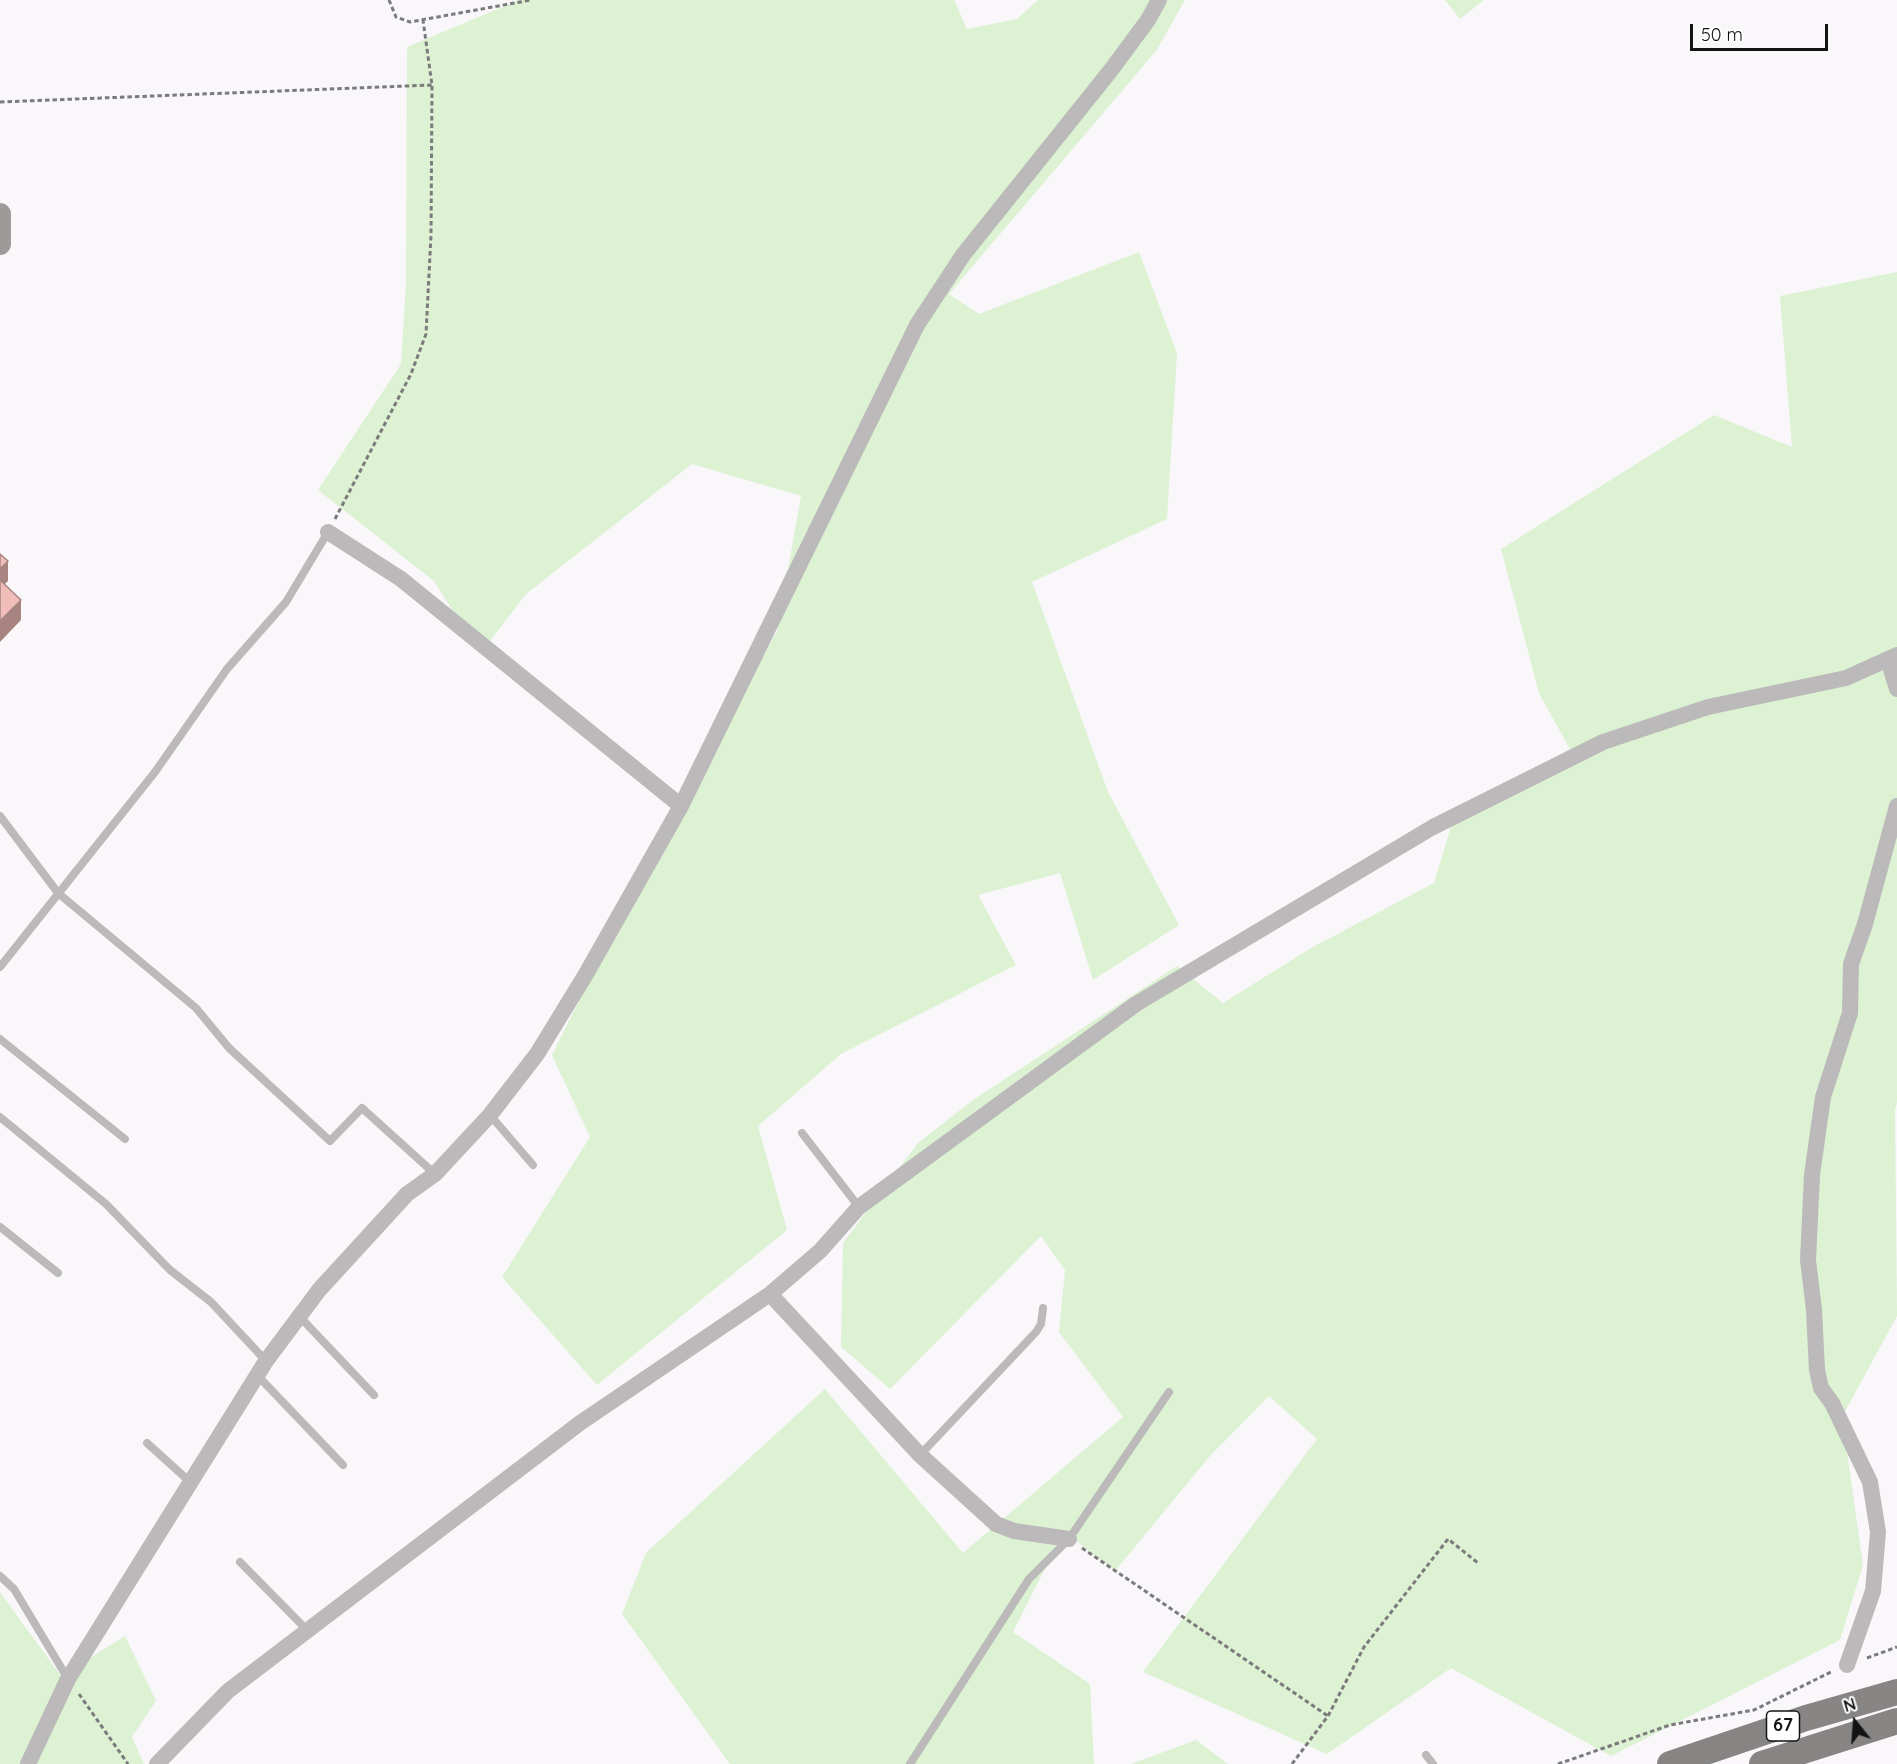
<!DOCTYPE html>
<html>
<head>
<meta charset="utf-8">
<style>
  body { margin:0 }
  #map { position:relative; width:1897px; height:1764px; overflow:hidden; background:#f9f7fa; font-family:Quicksand,sans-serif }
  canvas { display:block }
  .north { position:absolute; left:1825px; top:1692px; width:60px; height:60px; -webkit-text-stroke:4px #fff; paint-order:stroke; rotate:343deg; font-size:16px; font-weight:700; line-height:24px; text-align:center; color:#141314 }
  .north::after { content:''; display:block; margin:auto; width:21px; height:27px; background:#141314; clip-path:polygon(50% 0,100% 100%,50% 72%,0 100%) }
  .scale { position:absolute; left:1690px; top:24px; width:138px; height:27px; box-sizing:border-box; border:3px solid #141314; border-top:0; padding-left:8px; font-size:18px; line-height:21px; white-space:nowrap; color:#141314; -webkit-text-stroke:4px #fff; paint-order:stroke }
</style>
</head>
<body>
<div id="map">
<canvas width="1897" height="1764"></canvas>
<div class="north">N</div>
<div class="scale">50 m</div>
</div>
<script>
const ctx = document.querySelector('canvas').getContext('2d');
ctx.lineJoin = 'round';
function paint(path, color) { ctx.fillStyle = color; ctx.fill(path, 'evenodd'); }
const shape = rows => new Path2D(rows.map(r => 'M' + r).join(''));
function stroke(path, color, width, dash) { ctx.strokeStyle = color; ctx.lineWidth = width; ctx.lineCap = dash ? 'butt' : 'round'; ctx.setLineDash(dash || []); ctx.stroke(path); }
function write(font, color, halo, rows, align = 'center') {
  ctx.font = font + ' Quicksand,sans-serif'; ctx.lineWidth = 4.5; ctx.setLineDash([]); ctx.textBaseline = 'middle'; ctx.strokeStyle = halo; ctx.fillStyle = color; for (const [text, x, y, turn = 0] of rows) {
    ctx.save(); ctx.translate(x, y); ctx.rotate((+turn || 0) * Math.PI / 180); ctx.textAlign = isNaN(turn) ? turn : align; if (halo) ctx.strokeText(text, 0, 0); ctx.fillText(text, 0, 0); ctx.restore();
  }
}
const green = shape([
  [519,0,954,0,967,29,1017,19,1038,0,1185,0,1156,51,949,294,979,314,1139,252,1177,353,1167,519,1032,582,1108,792,1179,925,1093,980,1060,873,978,895,1016,965,841,1054,758,1126,787,1230,597,1385,502,1277,590,1137,552,1055,650,858,777,631,801,496,692,464,526,594,480,654,434,581,318,490,401,364,406,284,407,47],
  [1445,0,1484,0,1460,19],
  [1897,272,1897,1102,1895,1111,1897,1316,1842,1417,1863,1565,1840,1640,1611,1756,1451,1668,1327,1754,1143,1672,1317,1439,1269,1396,1209,1457,1115,1571,1064,1531,1013,1632,1090,1684,1094,1764,730,1764,622,1614,646,1553,825,1389,963,1553,1123,1417,1059,1332,1065,1270,1041,1236,890,1389,841,1347,843,1243,918,1143,973,1100,1177,966,1223,1003,1311,948,1434,883,1457,806,1577,762,1539,693,1501,549,1714,415,1792,447,1780,296],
  [0,1592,61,1676,125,1636,156,1701,132,1737,144,1764,0,1764],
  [1196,1740,1228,1764,1131,1764]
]);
const path = shape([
  [389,0,396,17,410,22,531,0],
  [0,102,432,85],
  [335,519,411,374,426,334,431,235,432,85,423,20],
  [1082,1548,1328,1716],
  [1867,1658,1897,1647],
  [79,1694,128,1764],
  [1292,1764,1328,1716,1364,1647,1448,1539,1478,1563],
  [1558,1764,1670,1725,1754,1710,1833,1671]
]);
const lane = shape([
  [0,816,58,893,196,1008,229,1048,330,1141,362,1108,435,1174],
  [0,967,155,772,227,669,286,602,328,532],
  [0,1039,125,1139],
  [490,1115,533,1165],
  [0,1117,106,1204,170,1270,211,1302,266,1361],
  [802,1133,859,1207],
  [0,1227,58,1273],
  [299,1316,374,1395],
  [257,1375,343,1465],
  [147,1443,189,1481],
  [920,1455,1036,1332,1041,1324,1043,1308],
  [240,1562,308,1631],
  [0,1576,14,1589,68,1679],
  [1426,1755,1433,1764],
  [910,1764,1029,1579,1069,1539,1169,1392]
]);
const street = shape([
  [328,532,401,579,681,806],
  [1888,660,1897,689],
  [770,1294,920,1455,996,1524,1014,1531,1069,1539],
  [1847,1665,1873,1591,1878,1532,1870,1482,1832,1403,1821,1388,1817,1370,1814,1310,1808,1260,1812,1175,1823,1097,1850,1013,1851,964,1865,924,1897,806],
  [28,1764,68,1679,266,1361,319,1290,407,1194,435,1174,490,1115,537,1054,586,974,681,806,917,325,963,255,1111,70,1148,20,1159,0],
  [157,1764,228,1691,580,1423,770,1294,820,1251,859,1207,1136,1004,1433,827,1603,742,1708,707,1846,678,1897,655]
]);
const secondary = shape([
  [0,214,0,244]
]);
const primary = shape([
  [1670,1764,1806,1718,1897,1692],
  [1762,1764,1897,1721]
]);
const shadedWall = shape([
  [8,561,8,581,0,589,0,569],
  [21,600,21,620,0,642,0,621]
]);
const building = shape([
  [0,554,8,561,0,569,0,554],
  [0,580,21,600,0,621,0,580]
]);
const shields = [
  [1783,1726,33]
];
const shieldNames = [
  ["67",1783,1726]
];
paint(green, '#ddf1d3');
stroke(path, '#7b7a7c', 3, [4.5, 3]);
stroke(lane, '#bbb9b9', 8);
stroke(street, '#bbb9b9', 16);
stroke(secondary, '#9d9b9a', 22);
stroke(primary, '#878584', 26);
paint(shadedWall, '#a88481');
paint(building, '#f0bdb8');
stroke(building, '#a88481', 1.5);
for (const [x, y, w] of shields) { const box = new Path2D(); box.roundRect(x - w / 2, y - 15, w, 30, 4.5); ctx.fillStyle = '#fff'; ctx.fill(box); stroke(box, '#141314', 1.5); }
write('bold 18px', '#141314', null, shieldNames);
</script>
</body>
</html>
